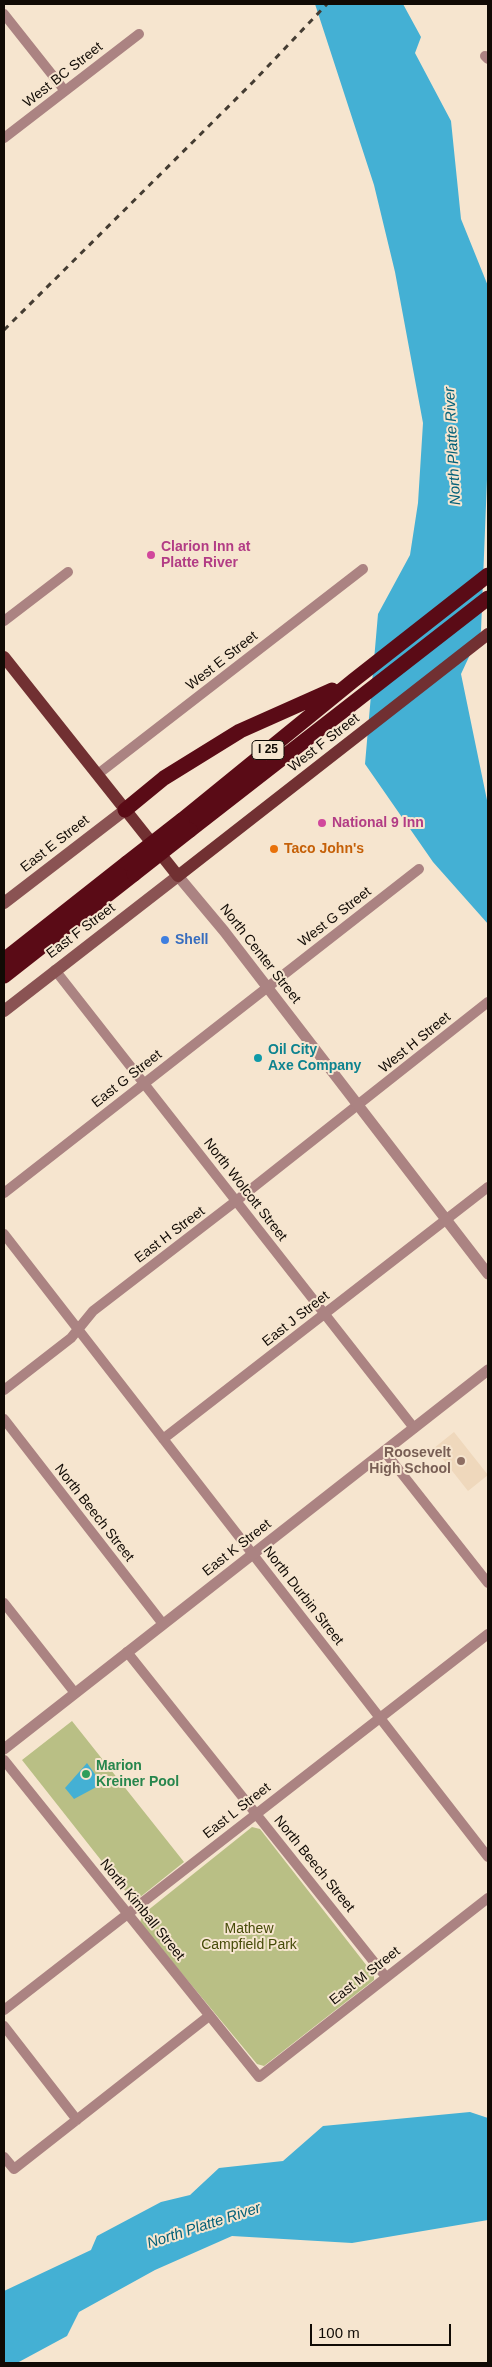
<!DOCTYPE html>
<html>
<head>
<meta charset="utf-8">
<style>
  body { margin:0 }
  #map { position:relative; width:492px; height:2367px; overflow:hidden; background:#f6e5cf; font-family:Arial,sans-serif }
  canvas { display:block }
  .frame { position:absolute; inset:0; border:5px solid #110b05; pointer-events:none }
  .scale { position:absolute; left:310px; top:2324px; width:141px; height:22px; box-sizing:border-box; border:2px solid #110b05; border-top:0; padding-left:6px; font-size:15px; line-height:18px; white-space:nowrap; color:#110b05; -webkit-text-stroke:4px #f6e5cf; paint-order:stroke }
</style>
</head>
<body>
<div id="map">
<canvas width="492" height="2367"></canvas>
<div class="frame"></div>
<div class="scale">100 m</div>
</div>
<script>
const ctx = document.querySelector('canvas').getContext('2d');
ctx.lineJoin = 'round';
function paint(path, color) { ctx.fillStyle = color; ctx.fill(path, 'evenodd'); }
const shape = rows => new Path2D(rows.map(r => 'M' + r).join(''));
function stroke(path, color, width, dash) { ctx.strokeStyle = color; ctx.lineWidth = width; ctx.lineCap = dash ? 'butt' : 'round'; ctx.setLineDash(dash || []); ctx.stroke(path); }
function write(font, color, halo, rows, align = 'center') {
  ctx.font = font + ' Arial,sans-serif'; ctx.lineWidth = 4; ctx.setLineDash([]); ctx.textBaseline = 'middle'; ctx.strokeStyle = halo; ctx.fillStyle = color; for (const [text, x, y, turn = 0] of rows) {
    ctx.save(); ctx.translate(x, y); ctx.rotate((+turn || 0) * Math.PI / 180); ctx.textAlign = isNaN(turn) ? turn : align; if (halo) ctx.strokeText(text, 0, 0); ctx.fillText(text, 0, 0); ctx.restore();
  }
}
const built = shape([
  [454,1432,488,1475,468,1491,434,1448]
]);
const green = shape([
  [72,1721,184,1862,134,1902,22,1760],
  [252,1827,260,1829,374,1975,374,1980,264,2066,257,2064,140,1923,142,1915]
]);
const water = shape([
  [315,4,403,4,421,37,415,53,451,121,461,219,488,286,488,454,481,631,461,674,488,805,488,924,433,862,365,764,378,614,410,555,418,503,423,423,395,272,374,185],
  [87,1763,102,1784,74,1799,65,1788],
  [470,2112,488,2118,488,2220,352,2243,232,2236,155,2270,79,2312,67,2336,17,2363,4,2363,4,2291,91,2250,97,2236,161,2202,190,2195,219,2168,283,2161,323,2126]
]);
const minor = shape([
  [4,14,65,91],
  [485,56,488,59],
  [4,138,139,34],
  [4,621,68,572],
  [98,774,363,569],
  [55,970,414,1428],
  [4,1193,419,869],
  [4,1234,488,1857],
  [4,1390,71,1338,93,1311,236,1201,488,1002],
  [4,1419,163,1624],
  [163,1439,488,1187],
  [384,1451,488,1583],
  [4,1603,75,1693],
  [127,1652,386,1977],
  [4,1760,259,2077,488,1898],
  [4,2010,488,1634],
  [4,2026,77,2120],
  [4,2157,14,2169,209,2016]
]);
const tertiary = shape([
  [178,876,224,931,488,1274],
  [4,1749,488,1370]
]);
const secondary = shape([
  [4,903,125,810],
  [4,1011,178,876]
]);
const primary = shape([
  [4,657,178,876,488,634]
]);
const motorway = shape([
  [125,810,164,778,240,731,332,690],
  [182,820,354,680,488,575],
  [190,830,488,598],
  [4,960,127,863],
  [4,976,134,874]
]);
const rail = shape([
  [4,330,253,82,327,4]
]);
const motorwayBridge = shape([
  [127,863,182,820],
  [134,874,190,830]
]);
const markers = [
  [151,555,5,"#d1479c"],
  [322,823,5,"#d1479c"],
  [274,849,5,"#e8710a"],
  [165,940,5,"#3f7fe0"],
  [258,1058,5,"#0f9aa8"],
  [461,1461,5,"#8d6e63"],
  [86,1774,5,"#2e9e5b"]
];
const shields = [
  [268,750,32]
];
const shieldNames = [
  ["I 25",268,750]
];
const streetNames = [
  ["West BC Street",63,75,-38],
  ["West E Street",222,661,-38],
  ["West F Street",324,743,-38],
  ["East E Street",55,844,-38],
  ["West G Street",335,917,-38],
  ["East F Street",81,931,-37],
  ["North Center Street",260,954,52],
  ["West H Street",415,1043,-39],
  ["East G Street",127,1079,-38],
  ["North Wolcott Street",245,1190,52],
  ["East H Street",170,1235,-37],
  ["East J Street",296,1319,-38],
  ["North Beech Street",94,1513,52],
  ["East K Street",237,1548,-38],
  ["North Durbin Street",303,1596,52],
  ["East L Street",237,1811,-38],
  ["North Beech Street",314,1864,51],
  ["North Kimball Street",142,1910,51],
  ["East M Street",365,1976,-38]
];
const hotelNames = [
  ["Clarion Inn at",161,547],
  ["Platte River",161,563],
  ["National 9 Inn",332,823]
];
const foodNames = [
  ["Taco John's",284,849]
];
const shopNames = [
  ["Shell",175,940]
];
const cultureNames = [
  ["Oil City",268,1050],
  ["Axe Company",268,1066]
];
const educationNames = [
  ["Roosevelt",451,1453],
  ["High School",451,1469]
];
const leisureNames = [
  ["Marion",96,1766],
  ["Kreiner Pool",96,1782]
];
const parkNames = [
  ["Mathew",249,1929],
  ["Campfield Park",249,1945]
];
const waterNames = [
  ["North Platte River",453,446,-93],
  ["North Platte River",204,2226,-18]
];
paint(built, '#efd8bc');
paint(green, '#b9bf85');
paint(water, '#44b0d4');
stroke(minor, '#ab8382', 10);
stroke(tertiary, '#ab8382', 11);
stroke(secondary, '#8a5353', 12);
stroke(primary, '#713032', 12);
stroke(motorway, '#5a0b16', 15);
stroke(rail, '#443c32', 3, [6, 6]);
stroke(motorwayBridge, '#5a0b16', 15);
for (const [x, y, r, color] of markers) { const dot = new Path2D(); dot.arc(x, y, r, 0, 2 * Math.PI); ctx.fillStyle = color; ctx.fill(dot); stroke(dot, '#f6e5cf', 2); }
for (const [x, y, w] of shields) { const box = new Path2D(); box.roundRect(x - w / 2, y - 9.5, w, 19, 4); ctx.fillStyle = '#f6e5cf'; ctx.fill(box); stroke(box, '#110b05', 1); }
write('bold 12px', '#110b05', null, shieldNames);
write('14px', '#110b05', '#f6e5cf', streetNames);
write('bold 14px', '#b23c85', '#f6e5cf', hotelNames, 'left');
write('bold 14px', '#c56008', '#f6e5cf', foodNames, 'left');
write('bold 14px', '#366cbe', '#f6e5cf', shopNames, 'left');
write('bold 14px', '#0d838f', '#f6e5cf', cultureNames, 'left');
write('bold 14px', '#785e54', '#f6e5cf', educationNames, 'right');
write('bold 14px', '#27864d', '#f6e5cf', leisureNames, 'left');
write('14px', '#464b08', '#f6e5cf', parkNames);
write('italic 15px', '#036078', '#f6e5cf', waterNames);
</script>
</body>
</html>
